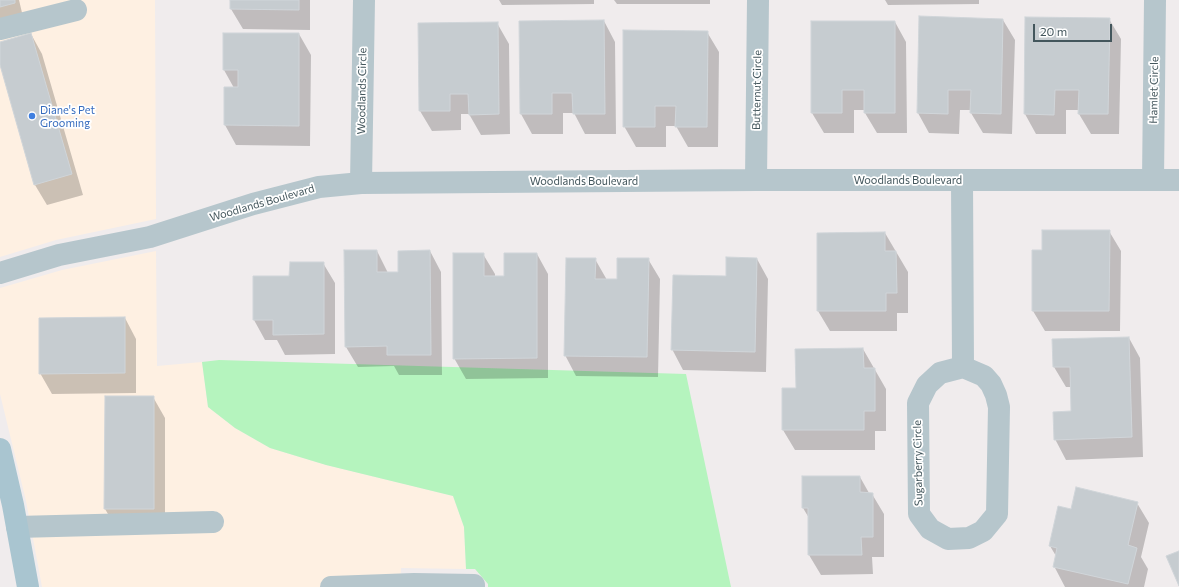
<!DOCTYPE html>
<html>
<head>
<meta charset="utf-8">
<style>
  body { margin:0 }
  #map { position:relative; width:1179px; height:587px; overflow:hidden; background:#f0eced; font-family:Commissioner,sans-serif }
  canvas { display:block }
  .scale { position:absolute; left:1033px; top:24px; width:79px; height:18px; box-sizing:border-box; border:2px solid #43565c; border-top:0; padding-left:5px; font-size:12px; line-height:14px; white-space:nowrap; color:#43565c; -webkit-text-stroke:3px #fff; paint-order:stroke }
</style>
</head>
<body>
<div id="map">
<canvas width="1179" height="587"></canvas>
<div class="scale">20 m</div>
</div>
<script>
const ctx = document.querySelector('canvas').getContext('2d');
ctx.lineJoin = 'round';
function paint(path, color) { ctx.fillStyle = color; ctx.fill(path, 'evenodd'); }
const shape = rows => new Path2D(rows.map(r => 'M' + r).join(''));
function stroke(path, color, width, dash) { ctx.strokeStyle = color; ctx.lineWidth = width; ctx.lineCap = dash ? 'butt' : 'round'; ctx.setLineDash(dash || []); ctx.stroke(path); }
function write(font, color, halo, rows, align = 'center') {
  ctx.font = font + ' Commissioner,sans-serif'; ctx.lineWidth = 3.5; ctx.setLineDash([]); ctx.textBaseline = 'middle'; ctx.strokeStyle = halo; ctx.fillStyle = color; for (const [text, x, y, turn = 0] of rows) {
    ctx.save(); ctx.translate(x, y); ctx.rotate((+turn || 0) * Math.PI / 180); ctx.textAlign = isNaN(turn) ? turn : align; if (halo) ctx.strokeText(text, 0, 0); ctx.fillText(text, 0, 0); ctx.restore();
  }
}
const commercial = shape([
  [0,0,155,0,156,219,56,240,0,257],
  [156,251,157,366,202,362,208,407,235,428,270,448,326,465,453,496,464,527,466,569,401,568,400,587,42,587,26,501,0,394,0,288,62,270]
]);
const green = shape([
  [219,360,686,374,731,587,488,587,488,584,475,569,466,569,464,527,453,496,326,465,270,448,235,428,208,407,202,362]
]);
const shadow = shape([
  [0,0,19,0,23,17,0,23],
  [231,0,310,0,310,30,243,29,231,9],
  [499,0,594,0,594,4,502,5],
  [614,0,710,0,710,4,617,4],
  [885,0,979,0,979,4,888,5],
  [920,17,1003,20,1015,40,1012,134,983,133,971,113,971,110,960,110,959,134,929,133,918,113],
  [1026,18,1109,19,1121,39,1119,134,1091,134,1079,114,1079,110,1066,110,1066,134,1036,134,1025,114],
  [604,21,615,42,616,134,585,134,574,113,563,113,563,134,532,134,521,114],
  [895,22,906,42,907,133,877,133,865,113,865,110,854,110,854,133,824,133,812,113],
  [497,23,509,44,510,134,481,135,469,114,461,114,461,130,432,131,420,111],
  [707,32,719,52,718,147,688,147,676,126,666,126,666,147,636,147,624,126],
  [31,34,42,54,83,195,47,205,35,185,0,62,0,43],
  [299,34,311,55,310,146,236,145,225,125,225,88,234,88,224,70],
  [1109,231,1121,251,1120,331,1045,331,1033,311,1033,251,1043,251],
  [885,233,908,272,908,313,897,313,897,331,830,331,818,311],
  [377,251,388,273,399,273,430,251,441,272,442,375,399,375,394,366,358,367,346,347],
  [483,254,495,274,495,277,505,277,537,254,548,274,548,378,466,379,454,358],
  [595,259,607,280,618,280,648,259,660,279,658,377,576,376,565,355],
  [757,259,768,279,766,372,683,370,672,349,727,277],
  [323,263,335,283,335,354,285,355,277,340,265,340,254,320,254,277,290,277],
  [125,318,136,339,136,393,52,394,40,373],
  [1129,338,1140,358,1143,457,1066,460,1055,439,1072,412,1072,387,1066,387,1054,367,1053,340],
  [863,349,886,389,886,431,875,431,875,450,795,450,783,430,783,389,797,389],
  [153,397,165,418,165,529,117,529,105,509],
  [803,477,860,477,869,493,872,494,884,514,884,557,872,557,873,574,821,575,809,555,809,518,803,508],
  [1137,503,1149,523,1141,557,1148,569,1144,587,1065,587,1054,566,1056,556,1050,546,1071,510]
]);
const building = shape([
  [0,0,15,0,15,3,0,7,0,0],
  [230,0,299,0,299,10,230,9,230,0],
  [919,16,1003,19,1001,114,970,113,971,90,948,90,948,114,917,113,919,16],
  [1025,17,1110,18,1108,114,1078,114,1079,90,1055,90,1054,115,1024,114,1025,17],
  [604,20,605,114,573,114,572,93,552,93,552,114,520,114,519,21,604,20],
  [811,21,895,21,895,113,864,113,864,90,842,90,842,113,811,113,811,21],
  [498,22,499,114,469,115,468,94,450,94,450,111,419,111,418,23,498,22],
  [623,30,708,31,707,127,675,127,676,106,655,106,655,127,623,127,623,30],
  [31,33,72,174,34,185,0,65,0,42,31,33],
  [223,33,299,33,299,126,224,125,224,87,238,87,238,70,223,70,223,33],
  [1042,230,1110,230,1109,311,1032,311,1032,250,1042,250,1042,230],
  [885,232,885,251,896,251,897,293,886,293,886,311,817,311,817,233,885,232],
  [344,250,377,250,377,272,398,272,398,251,430,250,431,355,387,355,387,346,345,347,344,250],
  [453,253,484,253,484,276,504,276,504,253,537,253,537,358,453,359,453,253],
  [726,257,757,258,755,352,671,350,673,275,726,276,726,257],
  [566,258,596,258,595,279,617,279,617,258,649,258,647,357,564,356,566,258],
  [290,262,324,262,324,334,273,335,273,320,253,320,253,276,289,276,290,262],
  [125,317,125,373,39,374,39,318,125,317],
  [1129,337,1132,437,1054,440,1053,412,1071,411,1070,367,1053,367,1052,339,1129,337],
  [863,348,864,368,875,368,875,411,864,411,864,430,782,430,782,388,796,388,795,349,863,348],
  [105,396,154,396,154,509,104,509,105,396],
  [802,476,860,476,860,492,873,493,873,537,861,537,862,555,808,555,808,508,802,508,802,476],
  [1076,487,1138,502,1128,545,1137,548,1128,584,1053,567,1057,548,1049,546,1058,506,1071,509,1076,487],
  [1179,551,1179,586,1166,556,1179,551]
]);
const minor = shape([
  [0,29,76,10],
  [756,180,758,0],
  [962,180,963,367,940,373,927,385,918,403,919,514,930,529,948,539,969,538,983,531,997,514,999,407,996,395,991,384,984,376,963,367],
  [1153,180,1155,0],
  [361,183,364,0],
  [0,273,59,255,150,237,253,204,319,187,361,183,756,180,1179,180],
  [17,527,213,522],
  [331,587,414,584,474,585,474,587]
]);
const major = shape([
  [0,449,13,505,28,587]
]);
const markers = [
  [32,116,4,"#3f7fe0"]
];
const streetNames = [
  ["Butternut Circle",757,90,-89],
  ["Hamlet Circle",1154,90,-89],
  ["Woodlands Circle",362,91,-89],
  ["Woodlands Boulevard",908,180],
  ["Woodlands Boulevard",584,181],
  ["Woodlands Boulevard",262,203,-16],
  ["Sugarberry Circle",918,463,-91]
];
const shopNames = [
  ["Diane's Pet",40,110],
  ["Grooming",40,123]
];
paint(commercial, '#fef0e2');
paint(green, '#b5f4be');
paint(shadow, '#0003');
paint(building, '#c6ccd0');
stroke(building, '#d0d5d9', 1);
stroke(minor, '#b6c6cc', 22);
stroke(major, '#a9c5d0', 22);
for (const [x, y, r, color] of markers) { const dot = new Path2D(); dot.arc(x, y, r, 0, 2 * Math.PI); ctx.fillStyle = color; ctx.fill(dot); stroke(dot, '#fff', 1.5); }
write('11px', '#43565c', '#fff', streetNames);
write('11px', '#366cbe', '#fff', shopNames, 'left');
</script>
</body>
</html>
